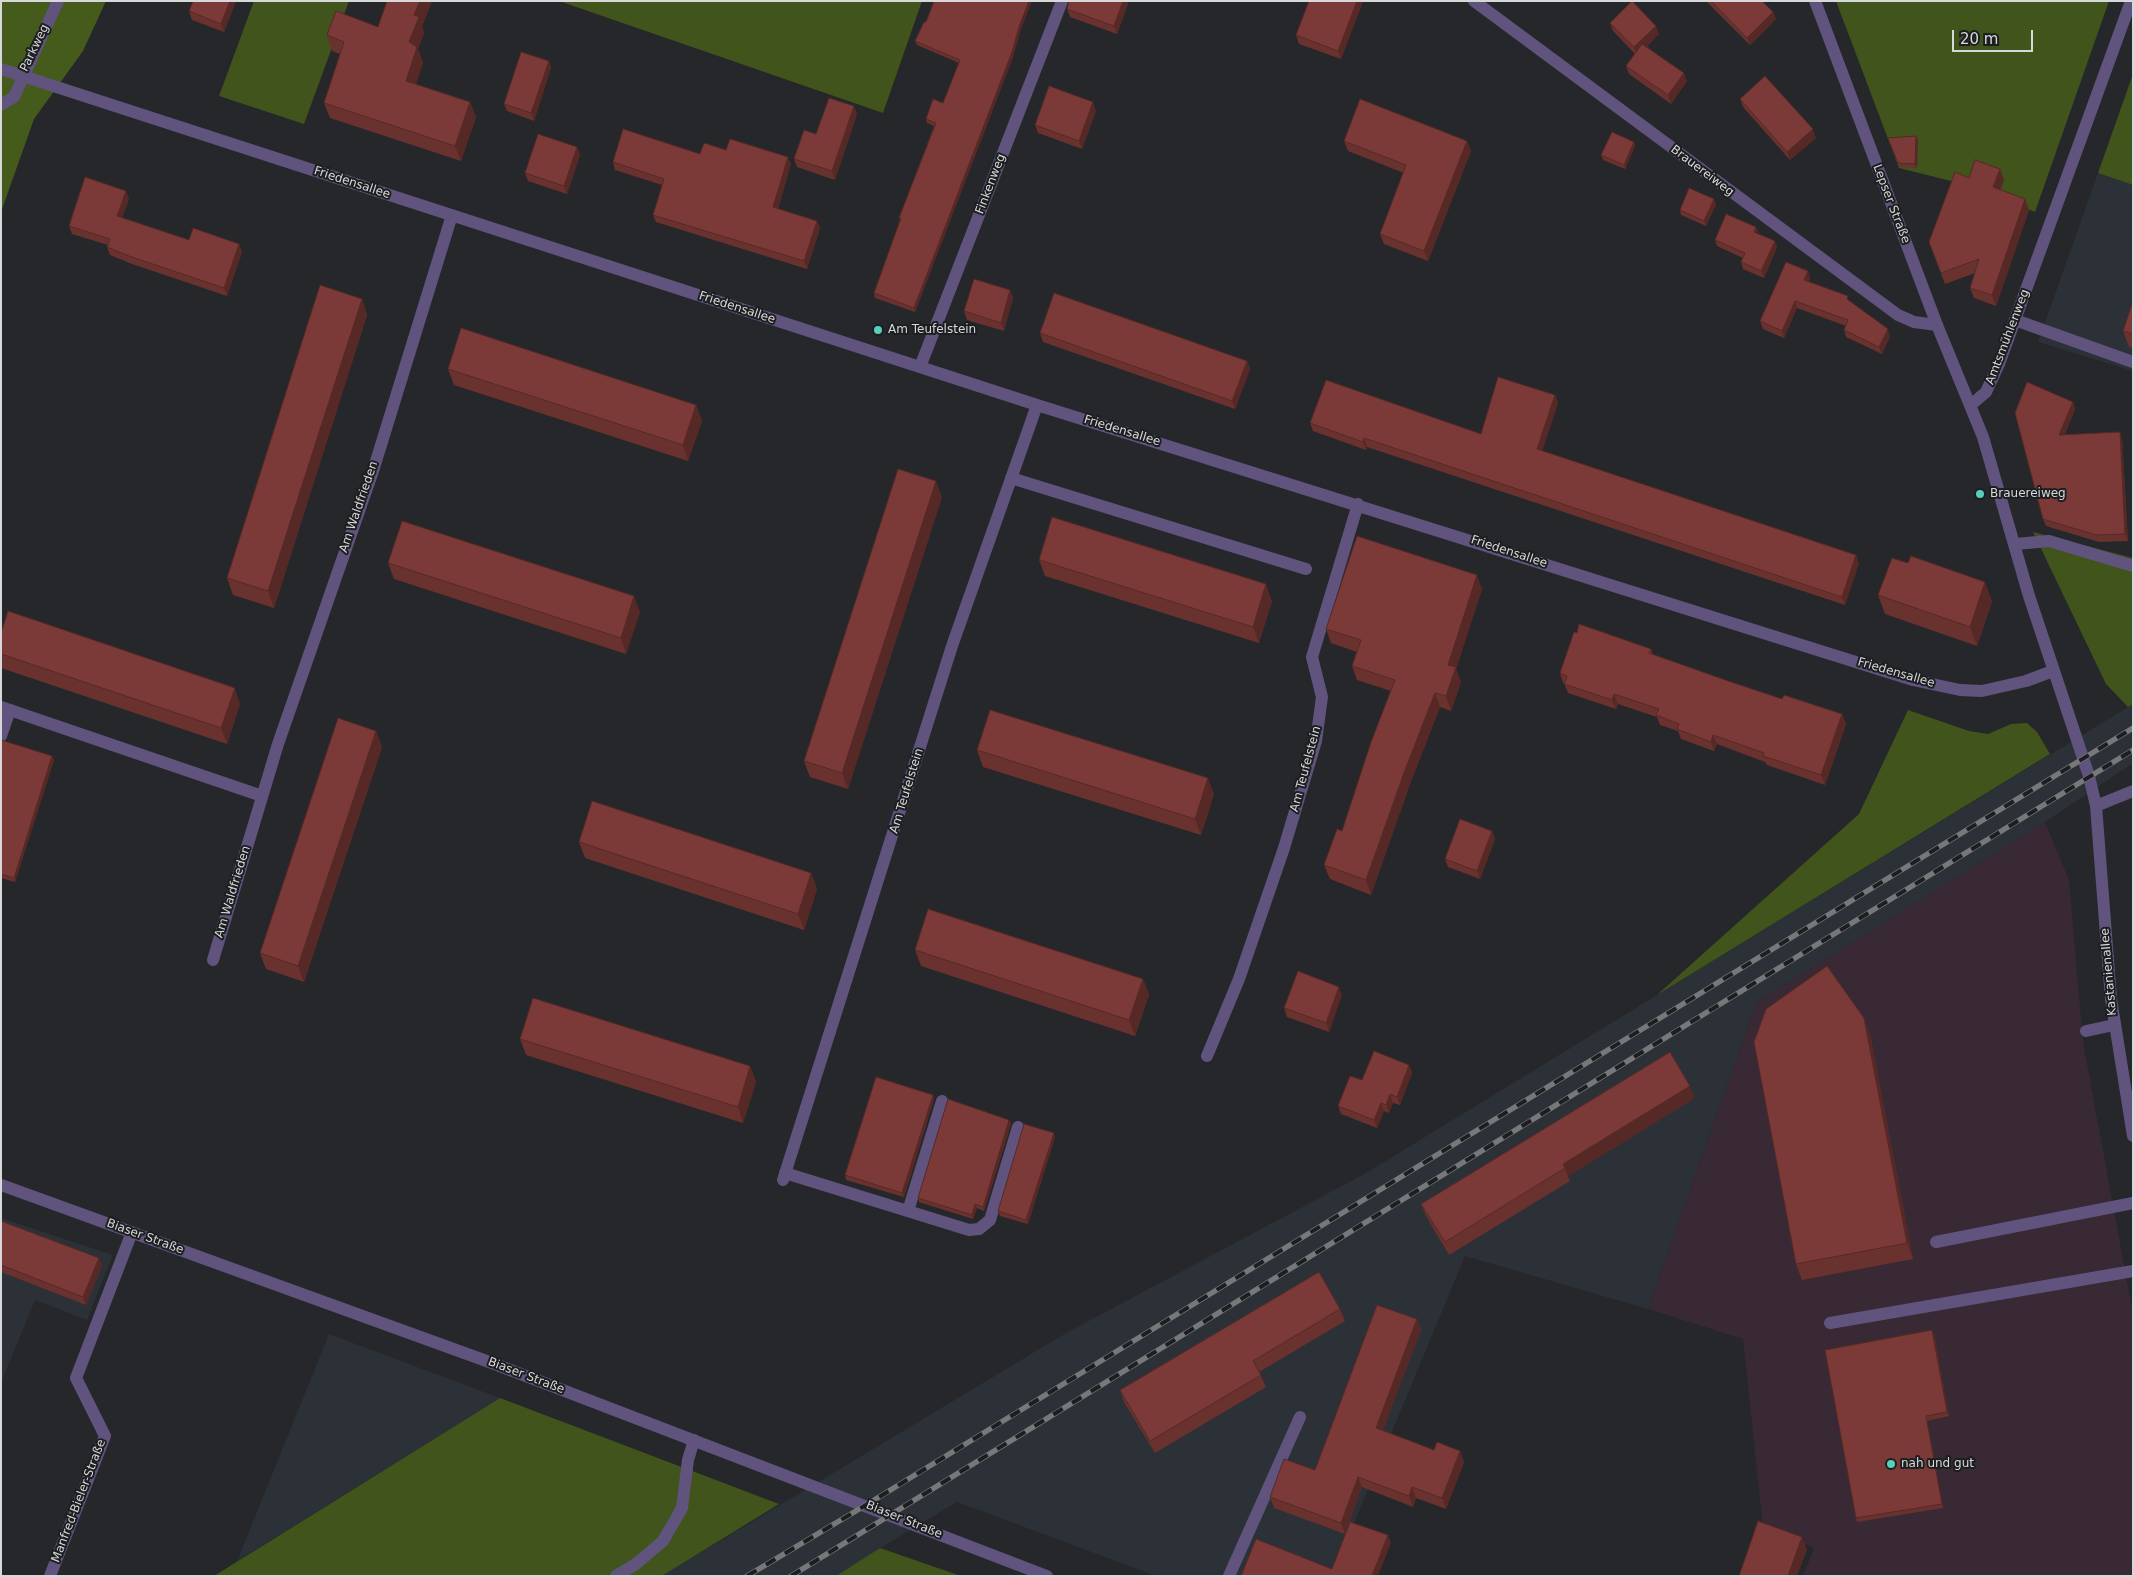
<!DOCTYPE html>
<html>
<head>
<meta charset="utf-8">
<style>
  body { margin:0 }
  #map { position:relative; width:2134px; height:1577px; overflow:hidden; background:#25272a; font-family:"DejaVu Sans",sans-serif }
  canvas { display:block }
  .frame { position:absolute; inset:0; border:2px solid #d7d8da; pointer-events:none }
  .scale { position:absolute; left:1952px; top:30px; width:81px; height:22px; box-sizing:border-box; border:2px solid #d7d8da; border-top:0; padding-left:6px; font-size:15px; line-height:18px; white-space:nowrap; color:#d7d8da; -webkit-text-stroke:4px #1c1e20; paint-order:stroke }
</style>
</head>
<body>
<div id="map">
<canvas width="2134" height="1577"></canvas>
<div class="frame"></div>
<div class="scale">20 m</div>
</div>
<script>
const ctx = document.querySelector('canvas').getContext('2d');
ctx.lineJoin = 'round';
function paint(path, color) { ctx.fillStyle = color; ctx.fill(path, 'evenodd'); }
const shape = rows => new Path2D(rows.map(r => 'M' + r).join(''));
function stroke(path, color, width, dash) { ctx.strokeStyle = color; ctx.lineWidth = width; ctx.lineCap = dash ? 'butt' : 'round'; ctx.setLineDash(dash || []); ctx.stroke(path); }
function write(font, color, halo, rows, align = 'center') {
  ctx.font = font + ' "DejaVu Sans",sans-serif'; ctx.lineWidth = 4; ctx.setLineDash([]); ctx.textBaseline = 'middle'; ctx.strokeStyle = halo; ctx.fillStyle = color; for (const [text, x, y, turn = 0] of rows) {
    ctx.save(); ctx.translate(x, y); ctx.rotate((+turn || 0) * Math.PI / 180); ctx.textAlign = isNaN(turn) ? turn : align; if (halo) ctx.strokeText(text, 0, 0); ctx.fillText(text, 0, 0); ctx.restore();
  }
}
const commercial = shape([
  [2045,822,2069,880,2083,1042,2133,1314,2133,1576,1803,1576,1814,1548,1763,1527,1743,1339,1648,1309,1756,1003]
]);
const built = shape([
  [2098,173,2133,185,2133,371,2038,342],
  [2133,704,2133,763,2045,822,1756,1003,1648,1309,1465,1256,1332,1576,1156,1576,957,1502,880,1548,844,1576,662,1576,1066,1333,1366,1173],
  [1,1218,113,1255,87,1320,35,1300,1,1383],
  [329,1334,500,1398,237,1561]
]);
const green = shape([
  [254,1,349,1,304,124,219,96],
  [559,1,922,1,883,113],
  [1836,1,2109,1,2035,212,1959,183,1899,168],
  [2133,74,2133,185,2098,173],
  [2033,532,2133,558,2133,704,2128,707,2106,684],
  [1908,710,1969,731,1988,734,2011,724,2027,723,2037,732,2050,754,1657,995,1859,814],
  [500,1398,779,1504,662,1576,214,1576],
  [880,1548,961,1576,836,1576]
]);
const forest = shape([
  [1,1,106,1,83,51,34,119,1,212]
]);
const service = shape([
  [2015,320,2133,362],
  [1011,478,1306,569],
  [2015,544,2049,541,2133,566],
  [1,736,10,710],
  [2086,1031,2114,1025],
  [785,1173,969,1230,979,1229,990,1220,1018,1127],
  [908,1211,942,1101],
  [1936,1242,2133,1203],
  [1830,1323,2133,1271],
  [616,1576,636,1564,663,1541,682,1508,688,1460,694,1440],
  [1229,1576,1300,1417]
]);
const minor = shape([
  [1474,1,1898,315,1914,322,1937,325],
  [1,69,1037,405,1913,680,1960,690,1982,691,2026,681,2053,671],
  [1,105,14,97,58,1],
  [920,367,1062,1],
  [1972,404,1986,392,1999,364,2131,1],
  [1,707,262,796],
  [2096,806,2111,999,2133,1136],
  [213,960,278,744,373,471,452,215],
  [1207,1056,1239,979,1284,848,1316,741,1322,697,1312,657,1358,504],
  [783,1180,952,646,1037,405],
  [1,1185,492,1363,1047,1576],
  [50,1576,105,1436,76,1378,132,1232]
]);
const tertiary = shape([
  [1815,1,1937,325,1983,437,2029,596,2089,776,2096,806,2133,791]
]);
const rail = shape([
  [747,1576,866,1505,2133,728],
  [791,1576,2133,750]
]);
const wall = shape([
  [236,1,224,32,192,20,189,11],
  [387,1,432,1,422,26,424,33,418,49,423,63,416,84,470,102,476,117,461,161,330,118,324,103,340,54,332,51,327,35,378,27],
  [1129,1,1117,34,1070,17,1067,9],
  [1309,1,1363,1,1341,59,1299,44,1296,35],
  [1706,1,1762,1,1773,12,1776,19,1750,45],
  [926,22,1020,32,1013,57,915,312,875,298,874,293,900,220,899,218,934,126,927,123,926,119,943,103,959,63,917,45,915,41],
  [1610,23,1659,34,1647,46,1687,81,1671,104,1629,74,1626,66,1635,54,1613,31],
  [549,61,551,68,534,121,507,111,504,104],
  [1740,99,1816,138,1790,160,1743,107],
  [1096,111,1082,149,1038,133,1035,125],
  [857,114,835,180,797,167,794,159,816,134],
  [1916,136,1918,140,1917,168,1900,167,1888,138],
  [1344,141,1467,141,1471,151,1428,261,1384,244,1380,234,1404,173,1348,151],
  [1634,142,1635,146,1625,169,1603,160,1601,155],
  [577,147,580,155,567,194,528,181,525,173],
  [726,150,791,164,778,209,817,221,820,228,807,269,656,222,653,215,662,185,615,170,613,162,700,154],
  [2000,169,2004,180,2000,190,2025,199,2029,210,1996,306,1974,298,1970,288,1975,273,1945,284,1929,242,1969,178],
  [129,199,122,218,189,240,239,244,242,252,227,296,132,264,110,255,107,247,108,245,72,234,69,226],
  [1716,204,1706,226,1681,215,1680,210],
  [1759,234,1777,247,1764,278,1743,269,1741,262,1743,258,1717,246,1715,240],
  [1808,271,1810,278,1809,282,1850,302,1890,336,1882,354,1846,337,1844,330,1846,326,1797,308,1784,338,1763,329,1760,321],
  [1010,290,1013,298,1004,331,967,320,964,311],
  [362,299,367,315,274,608,233,595,227,578],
  [2133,301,2133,348,2129,347,2123,331],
  [1040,333,1247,361,1250,369,1235,409,1043,342],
  [448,369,696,405,702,421,688,461,454,385],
  [1555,395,1558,403,1542,451,1859,563,1845,605,1367,447,1366,450,1313,431,1310,423,1481,434],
  [2073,402,2075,409,2065,434,2122,439,2128,541,2099,542,2046,526,2043,519],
  [942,497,848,789,810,777,804,761],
  [1039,560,1272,601,1259,643,1045,576],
  [388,563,640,612,626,654,394,579],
  [1482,589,1456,669,1461,682,1451,711,1440,707,1410,784,1371,895,1330,879,1324,865,1342,831,1391,691,1357,680,1352,666,1357,652,1331,643,1326,629],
  [1878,595,1992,601,1977,646,1885,614],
  [1,633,240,704,227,744,1,668],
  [1651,649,1653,655,1731,682,1782,699,1842,714,1846,724,1825,785,1767,765,1765,762,1717,744,1714,751,1681,739,1678,731,1660,725,1657,717,1618,704,1616,709,1568,693,1564,683,1563,683,1560,673],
  [376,731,382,747,304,982,266,969,260,953],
  [1,740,52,756,54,760,15,882,1,878],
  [977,750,1214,794,1201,835,983,767],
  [1492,831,1495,839,1480,879,1448,867,1445,859],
  [579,842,811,873,817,889,804,930,585,858],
  [915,950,1143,979,1149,995,1135,1036,921,966],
  [1342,995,1329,1032,1287,1017,1284,1008],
  [1870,1034,1913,1259,1802,1280,1796,1264],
  [520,1039,750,1066,756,1082,743,1123,526,1055],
  [1409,1065,1412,1073,1400,1105,1393,1103,1389,1113,1384,1111,1377,1128,1341,1114,1338,1106,1362,1080],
  [933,1095,934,1099,904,1197,846,1180,845,1175],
  [1695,1098,1568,1176,1570,1181,1449,1255,1426,1216,1421,1204],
  [1009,1120,1011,1124,984,1211,977,1208,973,1219,919,1202,918,1198],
  [1055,1137,1028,1224,1000,1216,998,1211],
  [1,1221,99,1258,102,1266,86,1305,1,1272],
  [1340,1309,1345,1321,1259,1372,1266,1387,1155,1453,1124,1402,1120,1390],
  [1417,1319,1421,1330,1383,1430,1434,1450,1460,1451,1464,1462,1446,1509,1416,1498,1413,1507,1362,1487,1345,1534,1274,1508,1270,1497,1315,1470],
  [1934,1334,1949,1416,1927,1421,1943,1508,1857,1522,1856,1518]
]);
const shadedWall = shape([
  [230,1,236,1,224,32,221,24],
  [420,1,432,1,422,26,424,33,418,49,423,63,412,97,406,81,409,42,414,15],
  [1029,1,1032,1,1020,32,1013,57,915,312,914,308],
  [1123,1,1129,1,1117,34,1114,26],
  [1357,1,1363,1,1341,59,1338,51],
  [1773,12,1776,19,1750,45,1747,38],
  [1656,26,1659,34,1637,56,1634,47],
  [549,61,551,68,534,121,531,113],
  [1684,73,1687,81,1671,104,1668,95],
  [470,102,476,117,461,161,455,146],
  [1093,102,1096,111,1082,149,1079,141],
  [854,106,857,114,835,180,832,171],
  [1813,129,1816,138,1790,160,1787,152],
  [1916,136,1918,140,1917,168,1915,164],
  [1467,141,1471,151,1428,261,1424,251],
  [1634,142,1635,146,1625,169,1624,165],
  [577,147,580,155,567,194,564,186],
  [788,157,791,164,776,215,773,207],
  [2000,169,2004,180,1997,198,1993,187],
  [126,191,129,199,120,224,117,216],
  [1714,199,1716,204,1706,226,1704,221],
  [2025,199,2029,210,1996,306,1992,295],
  [817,221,820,228,807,269,804,261],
  [1756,227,1759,233,1754,232],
  [1775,241,1777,247,1764,278,1761,271],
  [239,244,242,252,227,296,224,288],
  [1808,271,1810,278,1807,287,1804,280],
  [1010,290,1013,298,1004,331,1001,323],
  [362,299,367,315,274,608,268,591],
  [1795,301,1797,308,1784,338,1782,331],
  [1888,329,1890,336,1882,354,1879,347],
  [1247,361,1250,369,1235,409,1232,401],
  [1555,395,1558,403,1540,457,1537,449],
  [2073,402,2075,409,2061,442,2059,435],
  [696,405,702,421,688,461,683,445],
  [2120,432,2122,439,2128,541,2125,534],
  [1364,438,1367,447,1366,450,1363,442],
  [936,481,942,497,848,789,842,773],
  [1856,555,1859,563,1845,605,1842,597],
  [1477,575,1482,589,1456,669,1461,682,1451,711,1446,696,1448,665],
  [1985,582,1992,601,1977,646,1970,627],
  [1266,584,1272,601,1259,643,1253,627],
  [634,596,640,612,626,654,621,638],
  [235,688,240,704,227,744,221,728],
  [1435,693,1440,707,1410,784,1371,895,1366,880,1405,770],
  [1614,694,1618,704,1616,709,1612,700],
  [1842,714,1846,724,1825,785,1821,775],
  [376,731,382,747,304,982,298,966],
  [1713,735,1717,744,1714,751,1711,742],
  [52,756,54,760,15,882,14,878],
  [1208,778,1214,794,1201,835,1195,819],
  [1492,831,1495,839,1480,879,1477,871],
  [811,873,817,889,804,930,798,914],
  [1143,979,1149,995,1135,1036,1129,1020],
  [1339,987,1342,995,1329,1032,1326,1023],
  [1864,1018,1870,1034,1913,1259,1907,1243],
  [1409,1065,1412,1073,1400,1105,1397,1097],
  [750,1066,756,1082,743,1123,738,1107],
  [1690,1086,1695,1098,1568,1176,1563,1164],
  [1390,1094,1393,1103,1389,1113,1386,1105],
  [933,1095,934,1099,904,1197,902,1193],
  [1381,1103,1384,1111,1377,1128,1374,1120],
  [1009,1120,1011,1124,984,1211,983,1207],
  [1054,1133,1055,1137,1028,1224,1026,1220],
  [975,1204,977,1208,973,1219,972,1215],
  [99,1258,102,1266,86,1305,83,1297],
  [1417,1319,1421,1330,1380,1438,1376,1428],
  [1932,1330,1934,1334,1949,1416,1947,1412],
  [1460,1451,1464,1462,1446,1509,1442,1498],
  [1358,1477,1362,1487,1345,1534,1341,1523],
  [1412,1487,1416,1498,1413,1507,1409,1496],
  [1388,1535,1391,1543,1378,1576,1372,1576],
  [1802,1537,1807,1550,1797,1576,1788,1576]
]);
const building = shape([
  [193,1,230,1,221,24,189,11,193,1],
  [387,1,420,1,414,15,419,17,409,42,417,47,406,81,470,102,455,146,324,103,344,42,327,35,336,11,378,27,387,1],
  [934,1,1029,1,1019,27,1012,52,914,308,874,293,901,218,899,218,936,123,926,119,933,99,943,103,960,60,915,41,924,22,926,22,934,1],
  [1069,1,1123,1,1114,26,1067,9,1069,1],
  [1309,1,1357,1,1338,51,1296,35,1309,1],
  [1632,1,1656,26,1634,47,1610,23,1632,1],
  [1711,1,1762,1,1773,12,1747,38,1711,1],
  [1642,44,1684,73,1668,95,1626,66,1642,44],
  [521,52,549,61,531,113,504,104,521,52],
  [1765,76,1813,129,1787,152,1740,99,1765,76],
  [1049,86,1093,102,1079,141,1035,125,1049,86],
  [829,98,854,106,832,171,794,159,804,130,816,134,829,98],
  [1360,99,1467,141,1424,251,1380,234,1406,165,1344,141,1360,99],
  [623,129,700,154,704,143,726,150,730,139,788,157,773,207,817,221,804,261,653,215,664,179,613,162,623,129],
  [1612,132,1634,142,1624,165,1601,155,1612,132],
  [538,134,577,147,564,186,525,173,538,134],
  [1916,136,1915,164,1898,163,1888,138,1916,136],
  [1975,160,2000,169,1993,187,2025,199,1992,295,1970,288,1979,259,1941,273,1929,242,1955,172,1969,178,1975,160],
  [85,177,126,191,117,216,189,240,193,228,239,244,224,288,129,256,107,247,110,239,69,226,85,177],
  [1689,188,1714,199,1704,221,1680,210,1689,188],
  [1726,214,1756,227,1754,232,1775,241,1761,271,1741,262,1745,253,1715,240,1726,214],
  [1786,262,1808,271,1804,280,1848,296,1847,299,1888,329,1879,347,1844,330,1848,320,1795,301,1782,331,1760,321,1786,262],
  [974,279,1010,290,1001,323,964,311,974,279],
  [320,285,362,299,268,591,227,578,320,285],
  [1054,293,1247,361,1232,401,1040,333,1054,293],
  [2133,301,2133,334,2123,331,2133,301],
  [461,328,696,405,683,445,448,369,461,328],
  [1498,377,1555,395,1537,449,1856,555,1842,597,1364,438,1363,442,1310,423,1326,380,1481,434,1498,377],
  [2027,382,2073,402,2059,435,2120,432,2125,534,2096,535,2043,519,2015,413,2027,382],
  [898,469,936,481,842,773,804,761,898,469],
  [1052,517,1266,584,1253,627,1039,560,1052,517],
  [402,521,634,596,621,638,388,563,402,521],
  [1357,536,1477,575,1448,665,1456,667,1446,696,1435,693,1405,770,1366,880,1324,865,1337,829,1342,831,1371,742,1395,680,1352,666,1361,640,1326,629,1357,536],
  [1911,556,1985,582,1970,627,1878,595,1892,558,1908,563,1911,556],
  [8,611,235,688,221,728,1,654,1,633,8,611],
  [1579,624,1651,649,1649,653,1731,682,1782,699,1784,695,1842,714,1821,775,1763,756,1764,753,1713,735,1711,742,1677,729,1679,724,1656,715,1659,709,1614,694,1612,700,1564,684,1567,676,1560,673,1574,632,1577,633,1579,624],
  [990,710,1208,778,1195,819,977,750,990,710],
  [338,718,376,731,298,966,260,953,338,718],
  [1,740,52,756,14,878,1,874,1,740],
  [592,801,811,873,798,914,579,842,592,801],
  [1460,819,1492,831,1477,871,1445,859,1460,819],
  [928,909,1143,979,1129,1020,915,950,928,909],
  [1827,966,1864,1018,1907,1243,1796,1264,1754,1042,1766,1009,1827,966],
  [1298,971,1339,987,1326,1023,1284,1008,1298,971],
  [533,998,750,1066,738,1107,520,1039,533,998],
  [1374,1051,1409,1065,1397,1097,1390,1094,1386,1105,1381,1103,1374,1120,1338,1106,1350,1076,1362,1080,1374,1051],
  [1670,1052,1690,1086,1563,1164,1565,1168,1445,1242,1421,1204,1670,1052],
  [876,1077,933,1095,902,1193,845,1175,876,1077],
  [948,1099,1009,1120,983,1207,975,1204,972,1215,918,1198,948,1099],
  [1024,1124,1054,1133,1026,1220,998,1211,1024,1124],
  [1,1221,99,1258,83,1297,1,1265,1,1221],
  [1319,1272,1340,1309,1253,1361,1261,1375,1150,1441,1120,1390,1319,1272],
  [1377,1305,1417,1319,1376,1428,1434,1450,1437,1442,1460,1451,1442,1498,1412,1487,1409,1496,1358,1477,1341,1523,1270,1497,1284,1459,1315,1470,1377,1305],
  [1932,1330,1947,1412,1926,1416,1942,1504,1856,1518,1825,1350,1932,1330],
  [1758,1521,1802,1537,1788,1576,1739,1576,1758,1521],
  [1350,1522,1388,1535,1372,1576,1241,1576,1256,1539,1332,1569,1350,1522]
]);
const markers = [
  [878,330,5,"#5acebc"],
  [1980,494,5,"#5acebc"],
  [1891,1464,5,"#5acebc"]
];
const streetNames = [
  ["Parkweg",35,48,-64],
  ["Brauereiweg",1702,171,37],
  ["Friedensallee",352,183,18],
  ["Finkenweg",991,184,-69],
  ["Lepser Straße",1891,204,69],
  ["Friedensallee",737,308,18],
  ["Amtsmühlenweg",2008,337,-69],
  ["Friedensallee",1122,431,17],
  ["Am Waldfrieden",359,507,-71],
  ["Friedensallee",1509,552,18],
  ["Friedensallee",1896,673,16],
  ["Am Teufelstein",1306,769,-75],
  ["Am Teufelstein",907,791,-73],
  ["Am Waldfrieden",233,892,-73],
  ["Kastanienallee",2109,972,-95],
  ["Biaser Straße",145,1237,20],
  ["Biaser Straße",526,1376,21],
  ["Manfred-Bieler-Straße",79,1501,-69],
  ["Biaser Straße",904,1520,22]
];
const poiNames = [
  ["Am Teufelstein",888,330],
  ["Brauereiweg",1990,494],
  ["nah und gut",1901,1464]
];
paint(commercial, '#382935');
paint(built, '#2c3037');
paint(green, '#40541b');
paint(forest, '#455b1c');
stroke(service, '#60547f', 12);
stroke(minor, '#60547f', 12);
stroke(tertiary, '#60547f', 12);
stroke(rail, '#76787a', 5.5);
stroke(rail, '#1c1e20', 4, [11]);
paint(wall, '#6a322f');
paint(shadedWall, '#562926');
paint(building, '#7b3a37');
stroke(building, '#562926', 1);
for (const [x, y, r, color] of markers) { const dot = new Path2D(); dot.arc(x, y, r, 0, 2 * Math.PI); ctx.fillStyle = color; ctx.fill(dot); stroke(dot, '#1c1e20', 2); }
write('12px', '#d7d8da', '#1c1e20', streetNames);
write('12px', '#d7d8da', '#1c1e20', poiNames, 'left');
</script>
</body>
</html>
